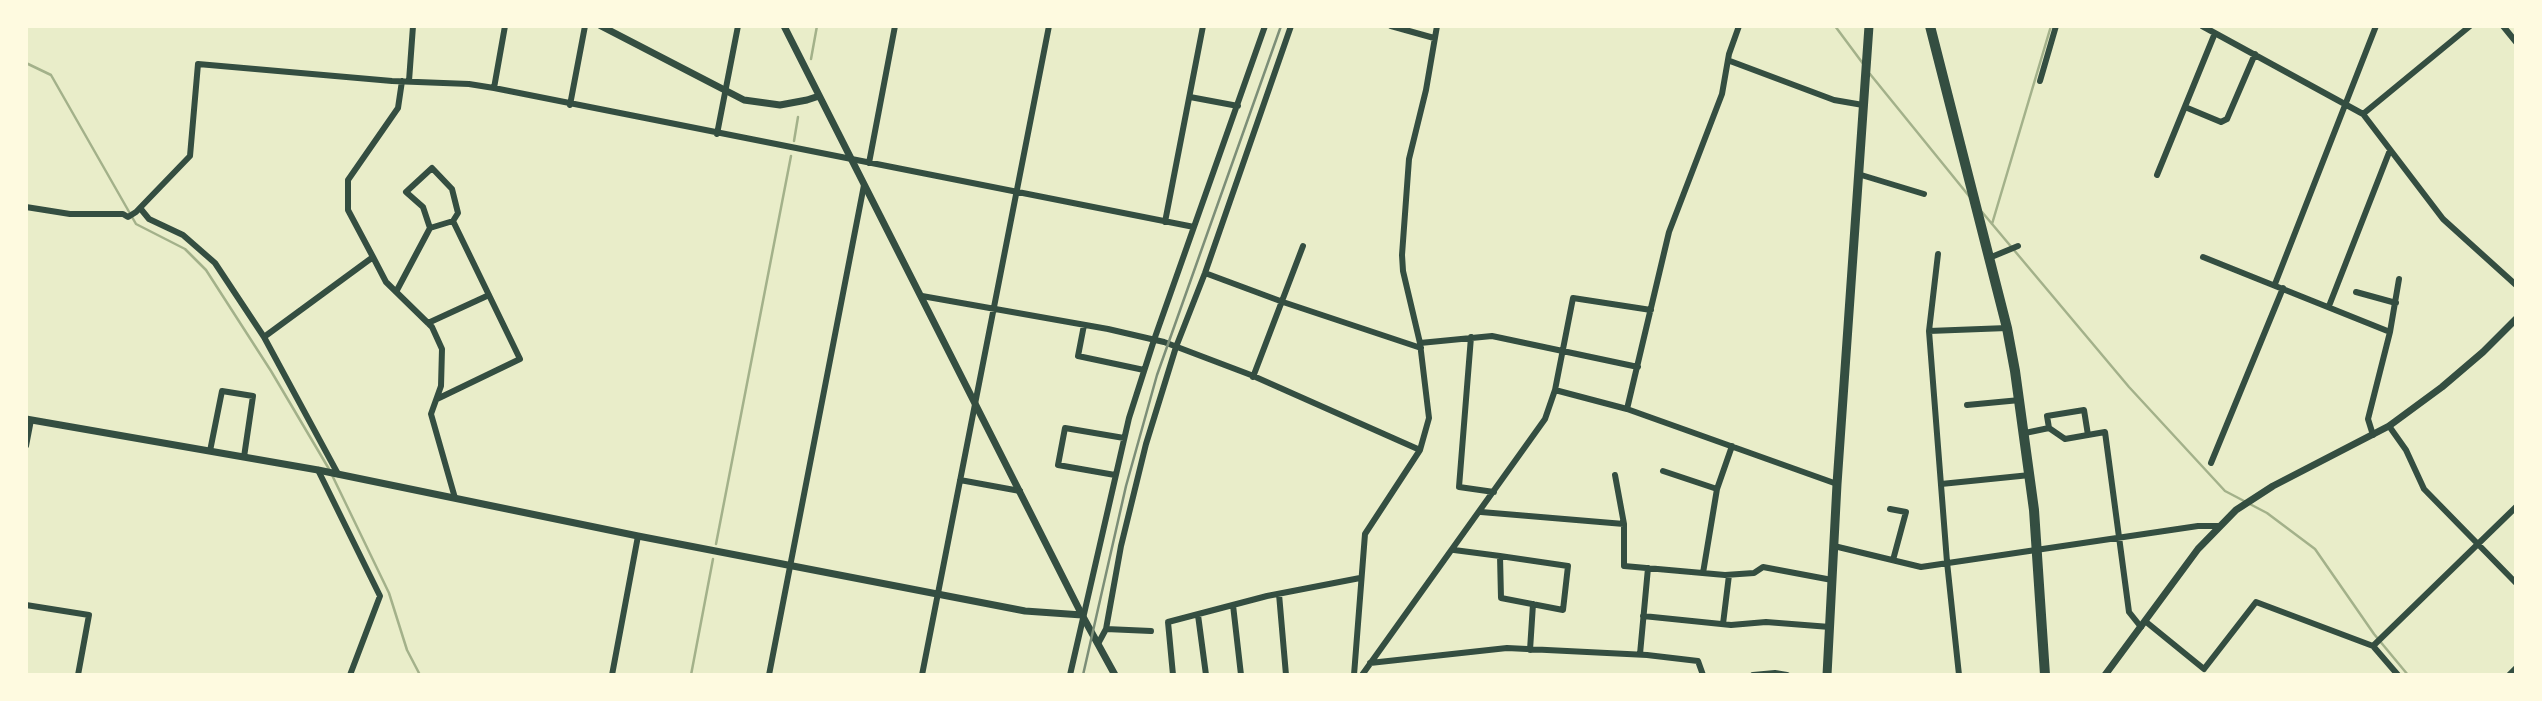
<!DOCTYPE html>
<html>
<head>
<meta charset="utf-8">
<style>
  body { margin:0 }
  #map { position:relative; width:2542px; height:701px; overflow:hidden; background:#e9edc9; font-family:"Golos Text",sans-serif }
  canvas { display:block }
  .frame { position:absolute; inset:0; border:28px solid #fefae0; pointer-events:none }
</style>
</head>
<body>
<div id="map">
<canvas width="2542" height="701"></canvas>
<div class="frame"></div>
</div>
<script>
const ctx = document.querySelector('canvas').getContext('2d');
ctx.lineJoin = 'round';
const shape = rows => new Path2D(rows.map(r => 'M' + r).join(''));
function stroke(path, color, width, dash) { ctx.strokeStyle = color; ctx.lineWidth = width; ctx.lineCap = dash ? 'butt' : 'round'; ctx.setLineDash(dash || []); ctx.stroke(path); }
const stream = shape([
  [1835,26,1864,65],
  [811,59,817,26],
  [26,63,51,75,136,224,185,249,206,270,271,371,329,469],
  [1870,74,1969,196],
  [794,141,798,117],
  [1982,212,2129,387,2225,491,2267,513,2315,549,2374,634,2408,675],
  [1992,224,2051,26],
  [332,475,389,593,407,650,420,675],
  [716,544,791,156],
  [691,675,713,559]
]);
const minor = shape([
  [1391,26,1434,38],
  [2202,26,2363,114,2443,219,2516,285],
  [2503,26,2516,42],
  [1730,61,1834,100,1863,105],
  [409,81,413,26],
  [2040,81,2056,26],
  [494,88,505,26],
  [1190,97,1238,106],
  [570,105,585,26],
  [2185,107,2221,122,2227,119,2255,54],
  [2363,114,2470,26],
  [717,134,738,26],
  [869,163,895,26],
  [1858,174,1924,194],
  [2157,175,2215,33],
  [26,207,70,214,123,214,128,217,136,212,190,156,198,64,392,81,469,84,494,88,1194,227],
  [140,208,149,219,183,235,215,263,264,337,373,257,348,210,348,180,398,108,402,81],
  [1165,222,1203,26],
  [1938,254,1929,331,1947,562,1959,675],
  [373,257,386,282,432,327,442,349,441,386,431,414,455,498],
  [2203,257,2390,332],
  [1989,258,2018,246],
  [1205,273,1283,302,1421,348],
  [2275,284,2376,26],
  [396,292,430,228,453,221,458,213,452,189,432,168,406,192,423,207,430,228],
  [2356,292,2396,303],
  [922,296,1108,329,1164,342,1251,375,1420,450],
  [2329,306,2390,150],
  [428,323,489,295],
  [1084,325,1078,356,1144,370],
  [1929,331,2007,328],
  [264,337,338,474],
  [1471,337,1459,487,1494,492],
  [1420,343,1492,336,1638,367],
  [1253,377,1303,246],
  [1555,390,1627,409,1837,484],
  [437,399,520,359,453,221],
  [1967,405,2020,400],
  [1627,409,1669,232,1722,94,1729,54,1739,26],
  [2389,426,2406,450,2424,489,2516,583],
  [2049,428,2065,439,2105,432,2129,612,2141,627],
  [2025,433,2049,428,2047,416,2084,410,2088,435],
  [2373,435,2368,419,2390,332,2399,279],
  [26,446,31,420],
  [210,451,222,391,253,396,244,457],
  [2211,463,2283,288],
  [318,470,380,596,350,675],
  [1663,471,1717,489,1703,573],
  [1115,475,1058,465,1065,428,1124,438],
  [1615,475,1624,524,1624,566,1725,575,1754,573,1763,567,1832,580],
  [960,480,1020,491],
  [1941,484,2030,475],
  [1717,489,1732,446],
  [1890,509,1906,512,1893,560],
  [1481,512,1624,524],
  [1834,546,1921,567,2198,526,2219,526],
  [1454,550,1500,556,1568,566,1563,610,1501,598,1500,556],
  [1279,594,1286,675],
  [26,605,89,615,78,675],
  [1233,605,1241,675],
  [1198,615,1206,675],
  [1643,616,1731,625,1766,622,1830,627],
  [2145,621,2204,669,2256,602,2373,646,2516,507],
  [1723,624,1729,575],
  [1106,629,1121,546,1146,444,1176,347,1205,273,1291,26],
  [1099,642,1106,629,1151,631],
  [2373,646,2398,675],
  [1530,650,1533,604],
  [1640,654,1648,568],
  [1370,663,1507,648,1647,655,1698,661,1703,675],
  [612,675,638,536],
  [769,675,864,185],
  [922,675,1049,26],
  [1070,675,1129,418,1154,340,1265,26],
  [1173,675,1168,622,1267,596,1360,578],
  [1354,675,1365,534,1420,450,1429,418,1420,343,1403,271,1402,255,1409,159,1426,90,1437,26],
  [1362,675,1545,419,1555,390,1573,298,1651,310],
  [1753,675,1775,673,1787,675],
  [2509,675,2516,668]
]);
const tertiary = shape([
  [601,26,744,100,780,105,807,100,819,96],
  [784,26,1082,615,1115,675],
  [26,419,318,470,638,536,1025,611,1082,615],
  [2105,675,2198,549,2236,510,2273,486,2389,426,2442,387,2483,352,2516,319]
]);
const primary = shape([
  [1827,675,1837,484,1869,26]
]);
const trunk = shape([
  [1930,26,2007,328,2015,371,2034,510,2045,675]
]);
const rail = shape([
  [1083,675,1126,486,1157,375,1281,26]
]);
stroke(stream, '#a3b18a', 2.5);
stroke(minor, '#344e41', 6);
stroke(tertiary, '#344e41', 7);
stroke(primary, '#344e41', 9);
stroke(trunk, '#344e41', 10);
stroke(rail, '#7c8e77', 2.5);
</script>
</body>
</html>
